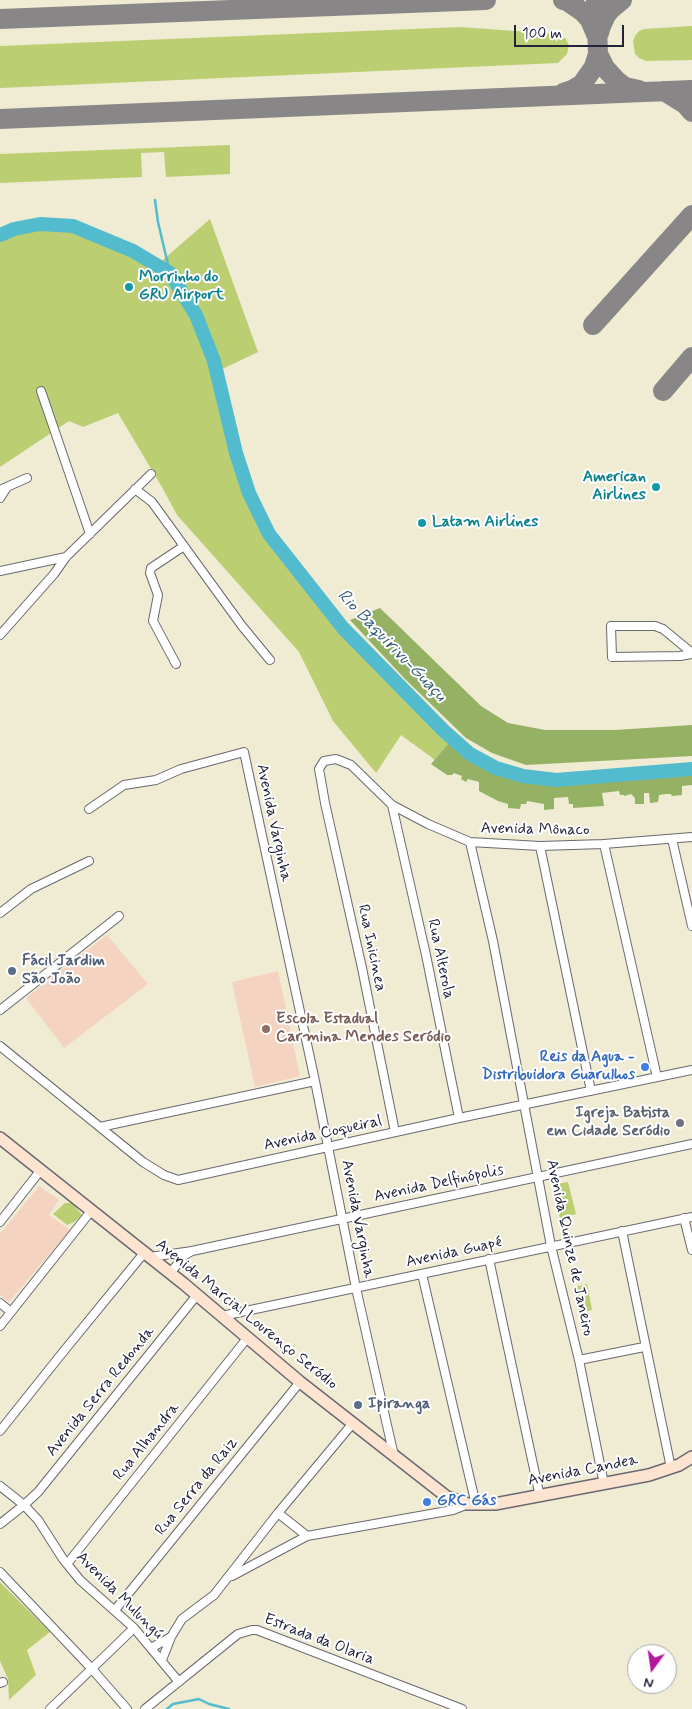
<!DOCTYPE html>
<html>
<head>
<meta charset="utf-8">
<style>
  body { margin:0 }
  #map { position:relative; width:692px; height:1709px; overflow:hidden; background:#f0ebd3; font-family:Mynerve,sans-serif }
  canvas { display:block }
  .north { position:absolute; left:627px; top:1644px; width:50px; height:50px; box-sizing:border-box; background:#fff; border:1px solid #a7a7b1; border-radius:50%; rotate:194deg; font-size:14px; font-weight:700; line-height:20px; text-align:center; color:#22223b }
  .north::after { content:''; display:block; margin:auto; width:18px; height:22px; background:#b5179e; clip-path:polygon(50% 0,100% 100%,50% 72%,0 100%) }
  .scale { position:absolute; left:514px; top:25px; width:110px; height:22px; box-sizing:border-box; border:2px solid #22223b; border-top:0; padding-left:6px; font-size:15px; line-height:18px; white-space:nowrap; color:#22223b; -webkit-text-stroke:4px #fff; paint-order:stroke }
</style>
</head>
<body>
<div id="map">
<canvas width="692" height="1709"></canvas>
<div class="north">N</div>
<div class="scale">100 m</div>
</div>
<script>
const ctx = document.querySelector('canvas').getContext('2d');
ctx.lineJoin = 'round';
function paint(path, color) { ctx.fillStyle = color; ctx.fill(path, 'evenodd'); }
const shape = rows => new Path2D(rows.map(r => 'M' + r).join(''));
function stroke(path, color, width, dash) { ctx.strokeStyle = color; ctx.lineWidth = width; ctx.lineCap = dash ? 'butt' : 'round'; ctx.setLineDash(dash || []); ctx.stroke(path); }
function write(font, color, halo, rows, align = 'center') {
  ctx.font = font + ' Mynerve,sans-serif'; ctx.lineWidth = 4; ctx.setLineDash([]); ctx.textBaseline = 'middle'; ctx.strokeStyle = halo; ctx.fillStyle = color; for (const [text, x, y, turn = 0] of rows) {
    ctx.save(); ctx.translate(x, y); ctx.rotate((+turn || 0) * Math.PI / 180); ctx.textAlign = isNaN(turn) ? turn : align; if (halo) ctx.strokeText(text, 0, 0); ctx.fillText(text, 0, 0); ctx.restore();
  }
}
const built = shape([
  [107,935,148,984,64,1048,26,998],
  [278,971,300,1076,255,1087,232,982],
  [39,1186,59,1200,49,1215,70,1230,9,1302,0,1295,0,1234]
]);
const green = shape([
  [692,26,692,60,646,61,639,58,635,54,633,41,635,36,639,31,644,29],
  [460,27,557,34,565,38,569,45,567,54,558,63,0,88,0,46],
  [230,145,230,174,166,177,164,152,141,153,142,177,0,183,0,154],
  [210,219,258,352,216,372,249,493,293,573,364,650,453,739,435,760,401,735,376,773,333,721,299,652,177,515,163,489,118,413,83,427,69,421,0,467,0,236,14,229,52,225,80,229,133,251,157,265],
  [568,1182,576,1214,560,1218,552,1185],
  [65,1203,72,1203,82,1215,74,1222,67,1225,53,1214],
  [587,1284,592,1310,580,1312,575,1287],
  [0,1582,50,1632,27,1650,36,1675,9,1700,8,1679,0,1661]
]);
const forest = shape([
  [380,608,481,706,508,723,545,730,615,730,692,725,692,756,526,765,492,753,466,738,405,679,350,620],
  [450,742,471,761,496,772,519,778,556,784,692,774,692,785,682,786,682,795,672,796,671,794,666,794,659,795,658,802,650,803,649,793,644,793,644,804,635,804,635,798,631,794,624,796,624,795,620,795,619,791,602,793,604,806,573,808,573,804,569,804,568,797,554,798,554,809,544,810,544,804,527,801,526,804,521,804,520,809,508,808,508,804,498,801,479,791,479,782,468,779,466,782,461,779,462,776,454,773,452,775,447,775,431,764]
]);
const stream = shape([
  [155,200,158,222,170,273],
  [167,1709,173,1704,199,1699,209,1704,229,1709]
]);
const river = shape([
  [0,235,14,229,40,224,73,226,133,251,170,273,196,315,214,361,236,453,249,493,269,534,343,628,443,730,470,754,496,768,523,776,556,780,692,769]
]);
const taxiway = shape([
  [563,0,567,1,583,12,590,20,596,34],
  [0,19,486,0],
  [599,33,601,26,606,15,611,9,622,0],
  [598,54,605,68,617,81,625,87,639,90],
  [664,91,685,104,692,112],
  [563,93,572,90,582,84,594,67,598,54,596,0],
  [0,119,692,90],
  [593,325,692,215],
  [663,391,692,357]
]);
const street = shape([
  [41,391,90,534],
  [135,489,152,502,242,626,270,660],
  [0,490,27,478],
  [0,498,7,487],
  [0,571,66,557],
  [0,635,54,574,66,557,151,474],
  [692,653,663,629,655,626,611,626,612,657,680,656,692,654],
  [176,664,153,621,158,595,150,573,151,568,184,546],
  [392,805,426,955,459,1118],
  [89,809,124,785,156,780,181,769,244,752,315,1081,356,1288,394,1456],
  [672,839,692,926],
  [470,842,493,941,551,1246,579,1360,604,1484],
  [604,844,657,1077],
  [540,846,591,1091],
  [0,913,31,889,89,861],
  [0,1010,119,916],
  [0,1046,143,1162,164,1175,178,1180,459,1118,692,1070],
  [100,1127,315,1081],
  [395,1132,362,968,325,803,319,769,324,761,336,759,351,765,392,805,428,824,470,842,540,846,604,844,692,837],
  [684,1218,692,1250],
  [0,1222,40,1171],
  [622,1231,671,1468],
  [192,1251,692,1144],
  [150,1257,192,1251,185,1255,170,1273],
  [489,1259,540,1497],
  [422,1274,476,1505],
  [0,1303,11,1312],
  [222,1316,692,1217],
  [0,1326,91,1211],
  [579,1360,644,1347],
  [0,1431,63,1352,144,1253],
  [0,1486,24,1505,38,1520,63,1559,80,1580,134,1628,179,1682],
  [278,1513,307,1536,453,1510,468,1504],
  [0,1524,24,1505,38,1492,197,1295],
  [67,1564,248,1337],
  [0,1572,92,1669,127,1709],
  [232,1576,307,1536],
  [115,1610,300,1382],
  [151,1648,171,1637],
  [162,1660,171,1637,182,1619,214,1595,278,1513,353,1423],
  [0,1683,3,1682],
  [50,1709,134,1628],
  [145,1709,238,1634,252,1630,257,1630,462,1709]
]);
const secondary = shape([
  [0,1138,184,1284,300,1382,447,1497,468,1504,495,1504,649,1475,679,1465,692,1457]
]);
const markers = [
  [129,287,5,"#0f9aa8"],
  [656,487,5,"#0f9aa8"],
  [422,523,5,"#0f9aa8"],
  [12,971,5,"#5c6f8a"],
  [266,1029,5,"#8d6e63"],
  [645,1067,5,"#3f7fe0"],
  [680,1123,5,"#6b7280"],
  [358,1405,5,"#5c6f8a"],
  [427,1502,5,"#3f7fe0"]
];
const cultureNames = [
  ["Morrinho do",139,278],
  ["GRU Airport",139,296],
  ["American",646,478,"right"],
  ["Airlines",646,496,"right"],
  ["Latam Airlines",432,523]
];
const streetNames = [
  ["Avenida Varginha",273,823,78],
  ["Avenida Mônaco",535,830,1],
  ["Rua Inicinea",371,948,78],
  ["Rua Alterola",440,959,78],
  ["Avenida Coqueiral",323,1134,-12],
  ["Avenida Delfinópolis",439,1184,-12],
  ["Avenida Varginha",357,1219,79],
  ["Avenida Quinze de Janeiro",569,1248,78],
  ["Avenida Guapé",454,1253,-12],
  ["Avenida Marcial Lourenço Seródio",246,1315,39],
  ["Avenida Serra Redonda",101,1392,-51],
  ["Rua Alhandra",147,1442,-51],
  ["Avenida Candea",583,1471,-11],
  ["Rua Serra da Raiz",197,1487,-51],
  ["Avenida Mulungú",119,1596,45],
  ["Estrada da Olaria",319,1640,21]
];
const serviceNames = [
  ["Fácil Jardim",22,962],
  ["São João",22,980],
  ["Ipiranga",368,1405]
];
const educationNames = [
  ["Escola Estadual",276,1020],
  ["Carmina Mendes Seródio",276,1038]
];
const shopNames = [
  ["Reis da Agua -",635,1058],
  ["Distribuidora Guarulhos",635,1076],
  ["GRC Gás",437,1502,"left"]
];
const worshipNames = [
  ["Igreja Batista",670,1114],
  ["em Cidade Seródio",670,1132]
];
const waterNames = [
  ["Rio Baquirivu-Guaçu",391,646,46]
];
paint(built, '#f5d3c1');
paint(green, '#bcce72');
paint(forest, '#95b164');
stroke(stream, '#52bcce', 2.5);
stroke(river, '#52bcce', 14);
stroke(taxiway, '#898687', 20);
stroke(street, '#6a6870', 10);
stroke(secondary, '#6a6870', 14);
stroke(street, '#fff', 8);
stroke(secondary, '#fde4d1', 11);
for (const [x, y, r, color] of markers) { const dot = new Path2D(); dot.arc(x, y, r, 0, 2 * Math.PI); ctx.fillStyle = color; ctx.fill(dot); stroke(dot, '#fff', 2); }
write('bold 16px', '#0d838f', '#fff', cultureNames, 'left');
write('16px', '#22223b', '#fff', streetNames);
write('bold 16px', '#4e5e75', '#fff', serviceNames, 'left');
write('bold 16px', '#785e54', '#fff', educationNames, 'left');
write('bold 16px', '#366cbe', '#fff', shopNames, 'right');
write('bold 16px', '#5b616d', '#fff', worshipNames, 'right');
write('italic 18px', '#356076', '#fff', waterNames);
</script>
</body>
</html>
